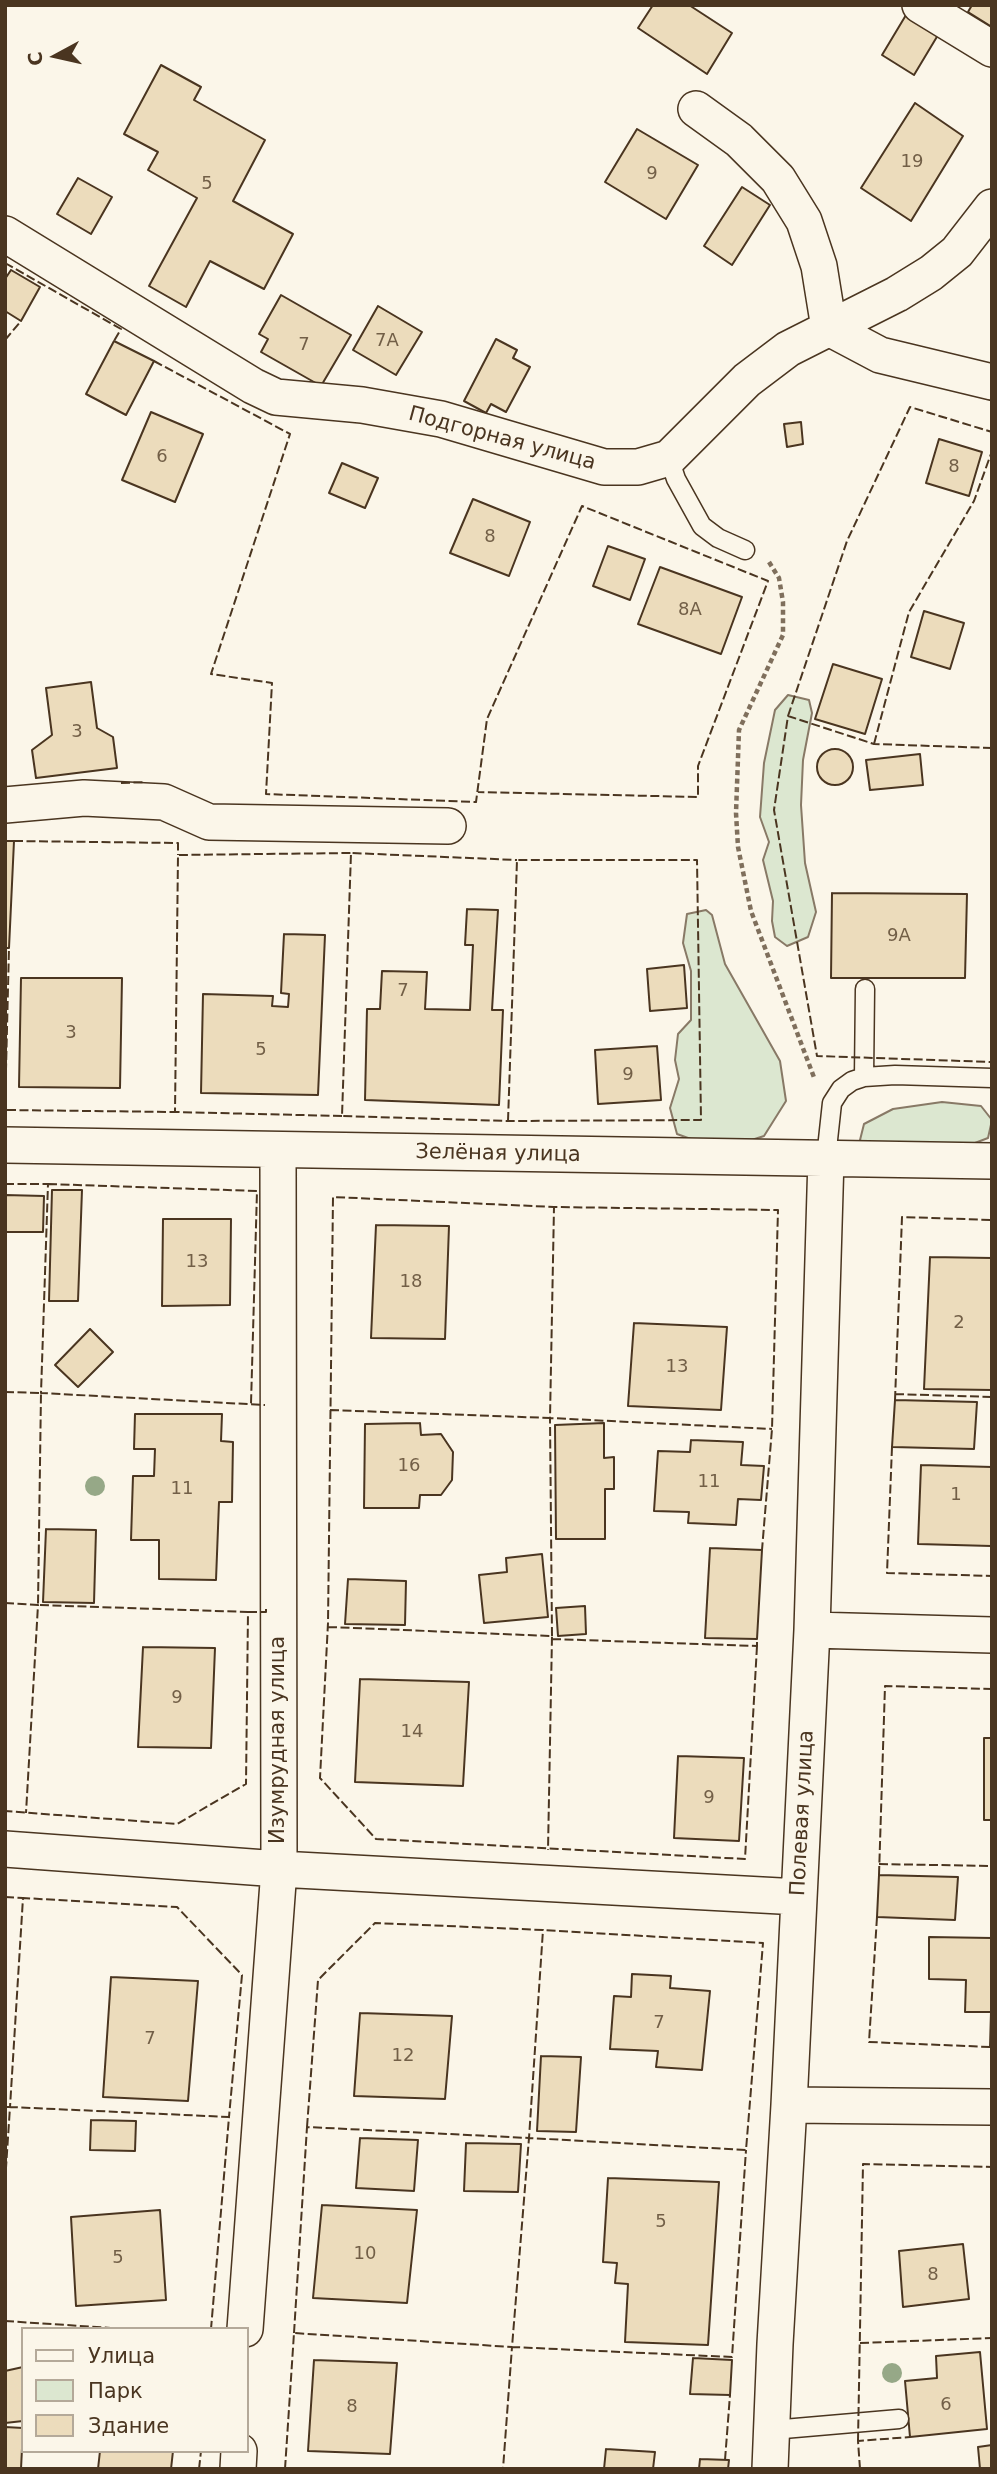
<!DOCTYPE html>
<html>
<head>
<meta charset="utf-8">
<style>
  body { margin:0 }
  #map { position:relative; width:997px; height:2474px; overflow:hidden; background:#fbf6e9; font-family:"DejaVu Sans",sans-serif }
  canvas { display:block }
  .frame { position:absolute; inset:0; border:7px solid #4a3520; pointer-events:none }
  .legend { position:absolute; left:21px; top:2327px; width:228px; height:126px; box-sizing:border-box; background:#fbf6e9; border:2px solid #b4a999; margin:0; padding:9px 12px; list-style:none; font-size:21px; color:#4a3520 }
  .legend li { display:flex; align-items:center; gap:14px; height:35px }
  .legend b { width:35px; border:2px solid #b4a999 }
  .north { position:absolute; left:21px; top:21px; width:70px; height:70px; -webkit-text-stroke:5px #fbf6e9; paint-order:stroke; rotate:262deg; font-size:19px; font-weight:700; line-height:28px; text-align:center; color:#4a3520 }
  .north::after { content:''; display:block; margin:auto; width:24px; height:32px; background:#4a3520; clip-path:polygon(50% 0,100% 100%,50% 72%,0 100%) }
</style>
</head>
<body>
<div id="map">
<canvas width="997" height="2474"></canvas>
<div class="frame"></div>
<ul class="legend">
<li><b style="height:9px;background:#fbf6e9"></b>Улица</li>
<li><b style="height:19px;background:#dce7d0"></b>Парк</li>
<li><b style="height:19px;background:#ecdcbc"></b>Здание</li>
</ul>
<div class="north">С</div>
</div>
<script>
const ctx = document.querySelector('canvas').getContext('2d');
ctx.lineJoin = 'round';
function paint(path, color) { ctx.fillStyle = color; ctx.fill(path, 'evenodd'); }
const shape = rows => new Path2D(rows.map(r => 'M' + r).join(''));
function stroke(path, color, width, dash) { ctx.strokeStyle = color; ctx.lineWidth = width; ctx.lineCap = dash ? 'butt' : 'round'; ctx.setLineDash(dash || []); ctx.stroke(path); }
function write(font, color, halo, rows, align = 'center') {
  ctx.font = font + ' "DejaVu Sans",sans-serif'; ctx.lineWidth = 5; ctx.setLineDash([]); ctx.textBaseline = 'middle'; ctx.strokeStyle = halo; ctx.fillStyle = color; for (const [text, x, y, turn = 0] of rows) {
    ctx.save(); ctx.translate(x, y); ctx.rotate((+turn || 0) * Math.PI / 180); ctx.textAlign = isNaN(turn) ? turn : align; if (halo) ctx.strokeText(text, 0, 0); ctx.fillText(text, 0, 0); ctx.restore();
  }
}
const green = shape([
  [788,695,809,700,812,713,803,760,801,805,805,863,816,912,808,937,787,946,775,937,772,921,773,901,763,860,769,842,760,817,764,763,775,710,788,695],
  [706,910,712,915,725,964,780,1061,786,1101,764,1136,736,1145,702,1143,677,1134,670,1108,679,1079,675,1060,678,1034,691,1020,691,971,683,943,687,914,706,910],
  [942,1102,981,1106,992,1120,988,1138,967,1146,877,1151,860,1140,864,1124,893,1109,942,1102]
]);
const building = shape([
  [653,5,689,5,732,33,707,74,638,28,653,5],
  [972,5,992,5,992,27,968,12,972,5],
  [906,15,938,35,914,75,882,55,906,15],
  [161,65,201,87,194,100,265,140,233,201,293,234,264,289,210,261,186,307,149,286,197,198,148,170,158,152,124,134,161,65],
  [915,103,963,136,911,221,861,188,915,103],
  [637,129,698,165,666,219,605,182,637,129],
  [78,178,112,197,91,234,57,214,78,178],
  [742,187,770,205,732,265,704,246,742,187],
  [11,270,40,287,21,321,5,311,5,279,11,270],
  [281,295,351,335,321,386,261,352,268,339,259,334,281,295],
  [378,306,422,332,396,375,353,350,378,306],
  [496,339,517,350,513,358,530,367,506,412,491,404,486,413,464,401,496,339],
  [114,341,154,361,126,415,86,394,114,341],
  [151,412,203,434,175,502,122,480,151,412],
  [801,422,803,444,787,447,784,424,801,422],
  [939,439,982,452,969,496,926,483,939,439],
  [342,463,378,478,365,508,329,493,342,463],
  [473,499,530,522,509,576,450,553,473,499],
  [608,546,645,559,630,600,593,586,608,546],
  [660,567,742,597,721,654,638,624,660,567],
  [924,611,964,623,950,669,911,657,924,611],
  [833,664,882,679,865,734,815,719,833,664],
  [91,682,97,728,113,737,117,768,36,778,32,750,52,735,46,688,91,682],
  '817 767a18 18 0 1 1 36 0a18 18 0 1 1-36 0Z',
  [920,754,923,785,870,790,866,760,920,754],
  [5,841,14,841,9,948,5,948,5,841],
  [832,893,967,894,965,978,831,978,832,893],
  [467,909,498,910,492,1010,503,1010,499,1105,365,1100,367,1009,380,1009,382,971,427,972,425,1009,470,1010,473,945,465,945,467,909],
  [284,934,325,935,318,1095,201,1093,203,994,273,996,272,1006,288,1007,289,994,281,993,284,934],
  [684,965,687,1008,650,1011,647,969,684,965],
  [21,978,122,978,120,1088,19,1087,21,978],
  [657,1046,661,1100,598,1104,595,1050,657,1046],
  [52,1190,82,1190,78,1301,49,1301,52,1190],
  [5,1195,44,1196,43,1232,5,1232,5,1195],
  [163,1219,231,1219,230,1305,162,1306,163,1219],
  [376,1225,449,1226,445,1339,371,1338,376,1225],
  [930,1257,992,1258,992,1390,924,1389,930,1257],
  [634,1323,727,1327,721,1410,628,1406,634,1323],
  [90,1329,113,1352,78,1387,55,1365,90,1329],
  [895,1400,977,1402,974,1449,892,1447,895,1400],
  [135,1414,222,1414,221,1441,233,1442,232,1502,219,1502,216,1580,159,1579,159,1540,131,1540,133,1476,154,1476,155,1449,134,1449,135,1414],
  [420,1423,421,1435,441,1434,453,1452,452,1480,441,1495,420,1495,419,1508,364,1508,365,1424,420,1423],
  [604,1423,604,1458,614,1457,614,1489,605,1489,605,1539,556,1539,555,1425,604,1423],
  [691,1440,743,1442,741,1465,764,1466,761,1500,738,1499,736,1525,688,1523,689,1512,654,1511,658,1451,690,1452,691,1440],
  [921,1465,992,1467,991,1546,918,1544,921,1465],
  [46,1529,96,1530,94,1603,43,1602,46,1529],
  [710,1548,762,1550,757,1639,705,1638,710,1548],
  [542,1554,548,1617,484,1623,479,1575,507,1572,506,1558,542,1554],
  [348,1579,406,1581,405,1625,345,1624,348,1579],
  [585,1606,586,1634,558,1636,556,1608,585,1606],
  [143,1647,215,1648,211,1748,138,1747,143,1647],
  [360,1679,469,1682,463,1786,355,1782,360,1679],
  [984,1738,992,1738,992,1820,984,1820,984,1738],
  [678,1756,744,1758,739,1841,674,1838,678,1756],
  [879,1875,958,1877,955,1920,877,1917,879,1875],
  [929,1937,992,1938,992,2047,990,2047,991,2012,965,2012,966,1980,929,1979,929,1937],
  [632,1974,671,1976,670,1988,710,1991,702,2070,656,2067,658,2051,610,2049,614,1996,631,1997,632,1974],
  [111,1977,198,1981,188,2101,103,2097,111,1977],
  [360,2013,452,2016,445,2099,354,2096,360,2013],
  [541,2056,581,2057,576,2132,537,2131,541,2056],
  [91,2120,136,2121,135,2151,90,2150,91,2120],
  [360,2138,418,2140,414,2191,356,2188,360,2138],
  [466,2143,521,2144,518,2192,464,2191,466,2143],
  [608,2178,719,2182,708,2345,625,2342,628,2284,615,2283,617,2263,603,2262,608,2178],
  [322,2205,417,2210,407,2303,313,2298,322,2205],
  [160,2210,166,2300,76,2306,71,2217,160,2210],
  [963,2244,969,2299,903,2307,899,2251,963,2244],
  [980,2352,987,2429,910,2437,905,2381,937,2378,936,2356,980,2352],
  [693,2358,732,2360,730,2395,690,2394,693,2358],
  [314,2360,397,2363,390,2454,308,2451,314,2360],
  [23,2367,23,2421,5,2423,5,2371,23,2367],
  [5,2427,23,2428,21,2469,5,2469,5,2427],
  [992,2445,992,2469,980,2469,978,2447,992,2445],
  [606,2449,655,2452,653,2469,604,2469,606,2449],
  [100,2451,173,2451,171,2469,98,2469,100,2451],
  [700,2459,729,2460,728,2469,699,2469,700,2459]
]);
const path = shape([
  [769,562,779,578,783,602,783,635,739,730,736,813,738,847,751,911,815,1080]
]);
const service = shape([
  [669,458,676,479,702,526,718,538,745,550],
  [864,1077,865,989],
  [826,1158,832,1103,841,1089,852,1081,864,1077,895,1075,992,1078],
  [772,2430,899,2419]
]);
const minor = shape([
  [920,5,992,49],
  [696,109,739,140,778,179,804,221,819,266,829,328],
  [5,234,253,386,276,397,362,405,441,419,604,467,638,467,669,458,747,380,788,349,897,294,931,273,957,252,992,207],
  [829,328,880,355,992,382],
  [5,805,84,798,164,802,209,822,448,826],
  [5,1145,992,1161],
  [812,1630,992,1635],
  [5,1849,279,1869,799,1897],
  [789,2105,992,2107],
  [245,2329,279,1869,278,1151],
  [238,2469,239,2451],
  [770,2469,775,2344,789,2105,812,1630,826,1158]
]);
const fence = shape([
  [5,263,121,329,114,341],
  [5,340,21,321],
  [154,361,290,434,211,674,272,683,266,794,476,802,487,719,582,506,768,581,698,766,698,797,478,792],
  [788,716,847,541,910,407,992,432],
  [874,744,909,612,974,501,992,451],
  [992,748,874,744,788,716,774,810,817,1056,992,1062],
  [121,783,146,782],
  [14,841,178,843,178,855],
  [5,1110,9,948],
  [7,1110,175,1112],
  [342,1116,175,1112,178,855,351,853],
  [508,1121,517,860,697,860,701,1120,508,1121,342,1116,351,853,517,860],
  [5,1184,48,1184,41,1393,265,1405],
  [48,1184,257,1191,251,1404],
  [5,1392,41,1393,38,1605,248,1612,246,1784,177,1824,5,1811],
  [895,1394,992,1397],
  [895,1400,902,1217,992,1220],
  [330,1410,550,1418,554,1207],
  [892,1447,887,1573,992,1576],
  [5,1603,38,1605,26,1813],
  [248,1612,266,1612,266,1609],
  [328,1627,552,1636,548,1850],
  [552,1636,550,1418,772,1429],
  [552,1639,757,1646,757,1639],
  [757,1646,745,1859,376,1839,320,1778,328,1623,333,1197,554,1207,778,1210,772,1429,762,1550],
  [879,1864,992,1866],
  [879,1875,885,1686,992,1689],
  [5,1897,23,1898],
  [877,1917,869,2042,990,2047],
  [5,2107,10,2107,23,1898,177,1907,242,1975,229,2117],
  [307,2127,318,1980,375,1923,543,1930,529,2138,746,2150,763,1943,543,1930],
  [5,2183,10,2107,229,2117,211,2329],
  [5,2321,127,2329],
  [294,2333,307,2127,529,2138,512,2347,732,2357,746,2150],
  [860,2343,992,2338],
  [858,2441,863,2164,992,2167],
  [725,2460,730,2395],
  [199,2469,201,2451],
  [285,2469,294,2333,512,2347,503,2469],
  [860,2469,858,2441,910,2437]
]);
const trees = [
  [95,1486],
  [892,2373]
];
const numberNames = [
  ["19",912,162],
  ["9",652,174],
  ["5",207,184],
  ["7А",387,341],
  ["7",304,345],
  ["6",162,457],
  ["8",954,467],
  ["8",490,537],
  ["8А",690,610],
  ["3",77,732],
  ["9А",899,936],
  ["7",403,991],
  ["3",71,1033],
  ["5",261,1050],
  ["9",628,1075],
  ["13",197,1262],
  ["18",411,1282],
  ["2",959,1323],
  ["13",677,1367],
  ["16",409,1466],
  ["11",709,1482],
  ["11",182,1489],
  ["1",956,1495],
  ["9",177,1698],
  ["14",412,1732],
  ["9",709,1798],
  ["7",659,2023],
  ["7",150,2039],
  ["12",403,2056],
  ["5",661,2222],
  ["10",365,2254],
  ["5",118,2258],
  ["8",933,2275],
  ["6",946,2405],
  ["8",352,2407]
];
const streetNames = [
  ["Подгорная улица",502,439,15],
  ["Зелёная улица",498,1154,1],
  ["Изумрудная улица",279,1740,-90],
  ["Полевая улица",803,1813,-87]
];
paint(green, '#dce7d0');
stroke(green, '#887966', 2);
paint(building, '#ecdcbc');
stroke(building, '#4a3520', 2);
stroke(service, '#4a3520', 21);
stroke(minor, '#4a3520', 38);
stroke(path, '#7f6f5c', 4.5, [5, 3.5]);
stroke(service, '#fbf6e9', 18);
stroke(minor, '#fbf6e9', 35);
stroke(fence, '#4a3520', 2, [9, 3.5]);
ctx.fillStyle = '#96a887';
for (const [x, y] of trees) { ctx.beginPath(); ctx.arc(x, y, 10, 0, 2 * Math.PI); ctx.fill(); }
write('18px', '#725f47', null, numberNames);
write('21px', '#4a3520', '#fbf6e9', streetNames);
</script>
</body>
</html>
